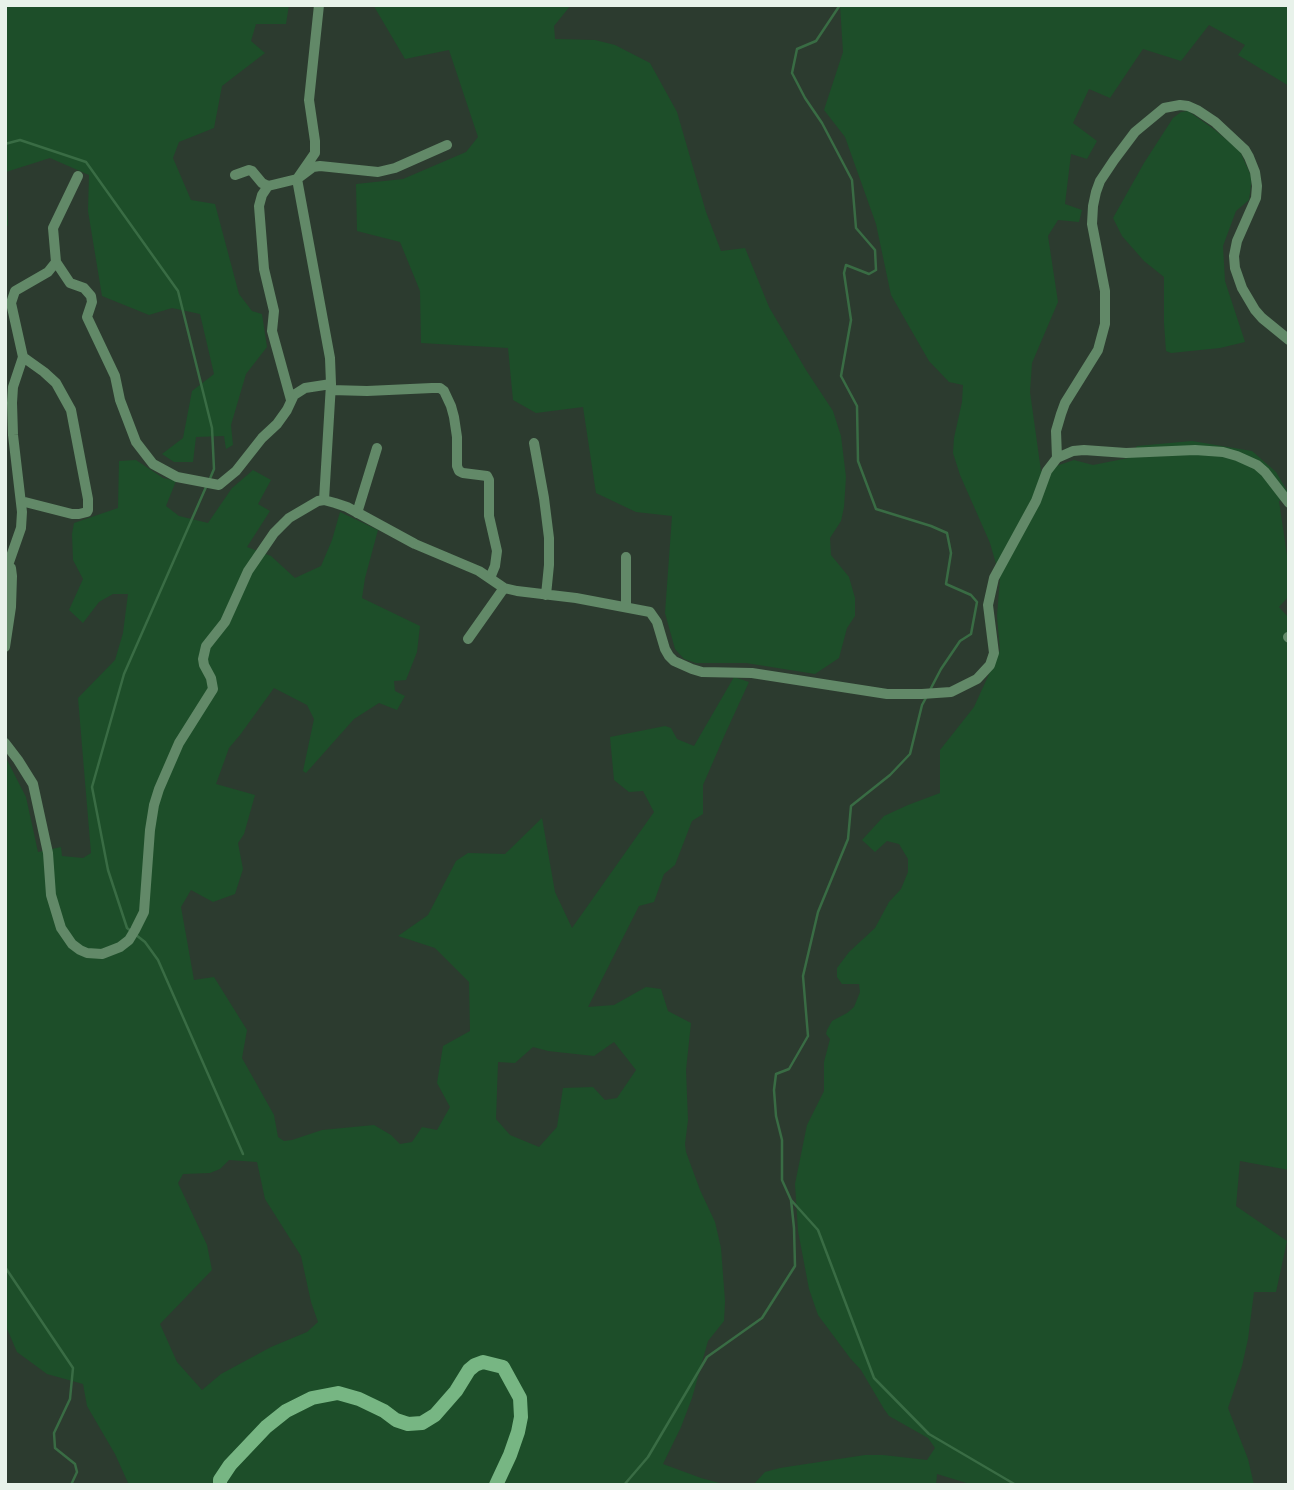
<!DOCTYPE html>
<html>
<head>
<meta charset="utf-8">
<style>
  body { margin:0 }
  #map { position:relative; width:1294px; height:1490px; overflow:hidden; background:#2c3b2f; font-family:Lato,sans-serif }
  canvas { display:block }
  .frame { position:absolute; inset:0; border:7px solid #e8f2ea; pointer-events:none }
</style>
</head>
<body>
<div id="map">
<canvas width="1294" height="1490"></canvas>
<div class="frame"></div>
</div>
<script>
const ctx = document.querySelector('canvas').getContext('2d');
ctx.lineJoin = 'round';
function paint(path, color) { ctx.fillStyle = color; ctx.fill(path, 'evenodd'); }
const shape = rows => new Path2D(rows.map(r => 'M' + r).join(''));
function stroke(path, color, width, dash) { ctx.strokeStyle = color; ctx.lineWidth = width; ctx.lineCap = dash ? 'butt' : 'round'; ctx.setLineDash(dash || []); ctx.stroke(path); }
const green = shape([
  [5,5,289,5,286,24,256,24,251,41,265,53,222,86,214,128,179,142,173,158,191,200,215,204,239,294,252,311,262,314,267,347,246,374,231,425,233,445,226,449,224,436,196,437,193,462,174,462,162,454,183,438,192,391,214,374,200,314,172,308,149,315,102,296,88,211,89,175,50,158,6,172,8,225,5,229],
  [375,5,571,5,554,26,555,39,595,40,615,45,650,63,677,112,706,212,721,251,745,248,769,307,806,370,833,411,841,436,846,477,844,507,841,521,830,538,831,555,849,577,855,598,855,616,847,628,839,658,815,674,746,663,696,663,684,659,675,649,665,613,672,516,636,512,596,493,583,407,536,413,513,400,508,348,421,343,420,291,400,242,357,231,356,184,403,179,466,152,478,137,449,50,405,59,375,8],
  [840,5,1289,5,1289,86,1238,55,1245,45,1209,25,1181,61,1143,49,1110,98,1089,89,1073,123,1097,141,1087,159,1071,154,1065,204,1082,210,1079,222,1058,220,1048,236,1058,302,1032,363,1030,392,1041,471,1074,460,1093,465,1128,458,1137,446,1192,441,1252,451,1276,472,1289,494,1289,499,1279,501,1289,569,1289,596,1279,607,1289,618,1289,1170,1240,1161,1236,1206,1287,1241,1276,1292,1254,1292,1248,1339,1242,1366,1228,1408,1248,1459,1254,1485,973,1485,937,1474,936,1485,753,1485,765,1472,780,1468,865,1455,883,1455,927,1460,935,1448,928,1438,889,1416,884,1409,861,1370,850,1358,818,1315,809,1289,798,1231,795,1184,807,1125,824,1091,824,1062,830,1039,826,1034,827,1030,832,1021,847,1013,854,1007,860,992,859,984,842,984,837,977,837,968,849,952,875,928,889,902,901,889,908,872,908,859,899,844,887,841,875,852,862,840,884,816,908,805,940,793,940,750,974,707,1000,650,997,616,1000,578,990,543,960,475,953,453,954,438,962,402,963,385,949,382,929,361,891,295,876,224,845,137,824,110,843,52],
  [1188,111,1215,130,1240,151,1252,178,1249,200,1236,211,1223,246,1225,281,1245,342,1220,348,1171,353,1166,351,1164,323,1164,277,1144,261,1122,236,1113,218,1144,163,1173,118,1181,112],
  [136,460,163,478,176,481,166,506,179,516,208,523,232,488,253,470,271,480,258,504,270,511,247,547,271,556,295,578,321,566,332,540,340,512,378,530,365,578,362,598,420,626,417,652,406,680,394,681,395,691,405,696,397,710,379,703,354,719,306,773,303,771,314,719,307,705,274,688,240,735,229,748,216,784,255,795,244,834,238,843,243,869,235,894,213,902,191,890,181,907,194,980,214,977,247,1030,242,1058,274,1115,278,1137,284,1141,292,1140,322,1130,374,1125,391,1135,400,1144,412,1142,422,1127,437,1130,450,1107,437,1083,443,1046,470,1031,469,982,435,948,398,936,428,915,456,861,468,853,505,854,542,818,555,892,572,928,654,812,643,791,629,792,614,780,610,737,665,726,671,728,677,739,694,746,734,677,749,682,726,732,703,785,703,814,692,821,675,865,664,874,654,902,639,906,588,1007,614,1005,646,987,661,989,668,1011,691,1023,686,1070,688,1120,685,1144,686,1152,700,1190,715,1222,721,1248,725,1301,724,1321,708,1341,692,1398,681,1427,663,1464,701,1478,727,1485,129,1485,115,1454,87,1406,83,1384,47,1374,17,1352,5,1324,5,756,26,797,38,852,61,847,62,856,83,858,91,853,78,698,115,660,123,633,128,594,113,594,99,602,83,623,69,610,83,579,73,560,72,534,74,523,118,508,119,461],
  [614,1042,636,1070,617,1098,605,1100,593,1087,563,1088,557,1127,539,1147,510,1135,496,1119,498,1062,515,1063,533,1047,548,1051,594,1056],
  [229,1160,257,1162,265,1199,301,1256,311,1302,318,1322,307,1332,271,1347,221,1374,202,1390,177,1362,160,1324,212,1270,207,1245,178,1183,183,1174,210,1173,220,1169]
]);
const stream = shape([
  [840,5,816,41,797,49,792,73,805,98,822,123,852,180,856,228,875,250,876,270,869,274,846,265,844,273,851,320,841,376,857,406,858,461,876,509,931,526,947,533,951,553,946,584,971,595,977,602,971,634,960,641,941,669,930,690],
  [5,144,20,140,86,162,178,291,212,428,214,469,209,481],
  [131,931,127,928,108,870,92,787,124,674,206,487],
  [136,935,145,942,158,960,243,1154],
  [791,1200,818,1230,874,1378,929,1434,1016,1485],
  [5,1267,73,1368,70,1399,54,1433,55,1448,75,1464,77,1472,71,1485],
  [624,1485,648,1457,707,1357,762,1318,795,1266,794,1228,791,1200,782,1180,782,1140,776,1116,774,1090,776,1074,789,1069,808,1036,803,976,818,912,848,839,851,806,890,775,910,754,922,705,927,696]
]);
const street = shape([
  [319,5,309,100,315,141,315,153,297,179,330,358,331,384,324,500],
  [235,175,249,170,252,171,262,183,268,186,297,179,313,167,320,166,378,172,395,168,447,145],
  [268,186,262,195,259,206,264,269,274,311,272,331,291,400],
  [56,262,70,283,84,288,91,296,92,302,87,317,115,376,120,400,136,442,153,464,177,477,219,485,236,471,262,438,277,424,287,410,294,395,305,388,331,384],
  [331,390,367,391,432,388,440,388,444,391,451,406,454,417,457,437,457,466,459,471,463,473,487,476,489,480,489,516,497,551,495,566,490,578],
  [534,443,544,498,549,538,549,565,546,595],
  [1057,458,1056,431,1061,414,1065,403,1098,350,1105,324,1105,291,1092,224,1093,206,1096,192,1100,181,1114,160,1135,132,1164,108,1180,105,1188,106,1197,110,1215,122,1245,150,1249,157,1255,172,1257,186,1256,198,1237,241,1234,256,1235,268,1242,288,1255,310,1262,318,1289,340],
  [21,501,72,514,79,514,87,512,88,510,88,499,71,410,56,383,44,372,23,357,11,303,15,291,48,272,56,262,53,228,78,176],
  [357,513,377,448],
  [626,557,626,607],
  [5,564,11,568,12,576,11,607,5,647],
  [8,565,21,528,22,512,13,435,12,403,13,387,23,357],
  [1288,637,1289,638],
  [468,639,504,588],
  [5,743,18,760,33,784,48,853,51,895,61,928,72,944,80,950,87,953,102,954,120,947,129,940,135,930,144,912,150,830,154,805,159,789,179,743,213,689,211,678,204,665,203,659,206,646,225,622,248,571,274,533,289,518,318,501,324,500,335,503,347,507,415,544,479,571,504,588,517,591,576,598,650,612,657,622,665,649,669,656,674,661,692,669,702,672,752,673,887,694,922,694,951,692,977,679,990,665,994,653,988,605,994,578,1036,501,1047,471,1057,458,1073,451,1084,450,1126,453,1195,450,1223,452,1237,456,1257,465,1265,472,1289,503]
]);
const secondary = shape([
  [220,1485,220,1480,230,1465,266,1427,286,1411,312,1398,338,1393,359,1399,384,1411,396,1420,408,1424,422,1423,435,1415,456,1391,469,1370,475,1365,483,1362,503,1367,520,1398,521,1417,518,1432,510,1455,496,1485]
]);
paint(green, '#1d4e29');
stroke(stream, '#396c44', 2.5);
stroke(street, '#628968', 10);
stroke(secondary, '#77b683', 14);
</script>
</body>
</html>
